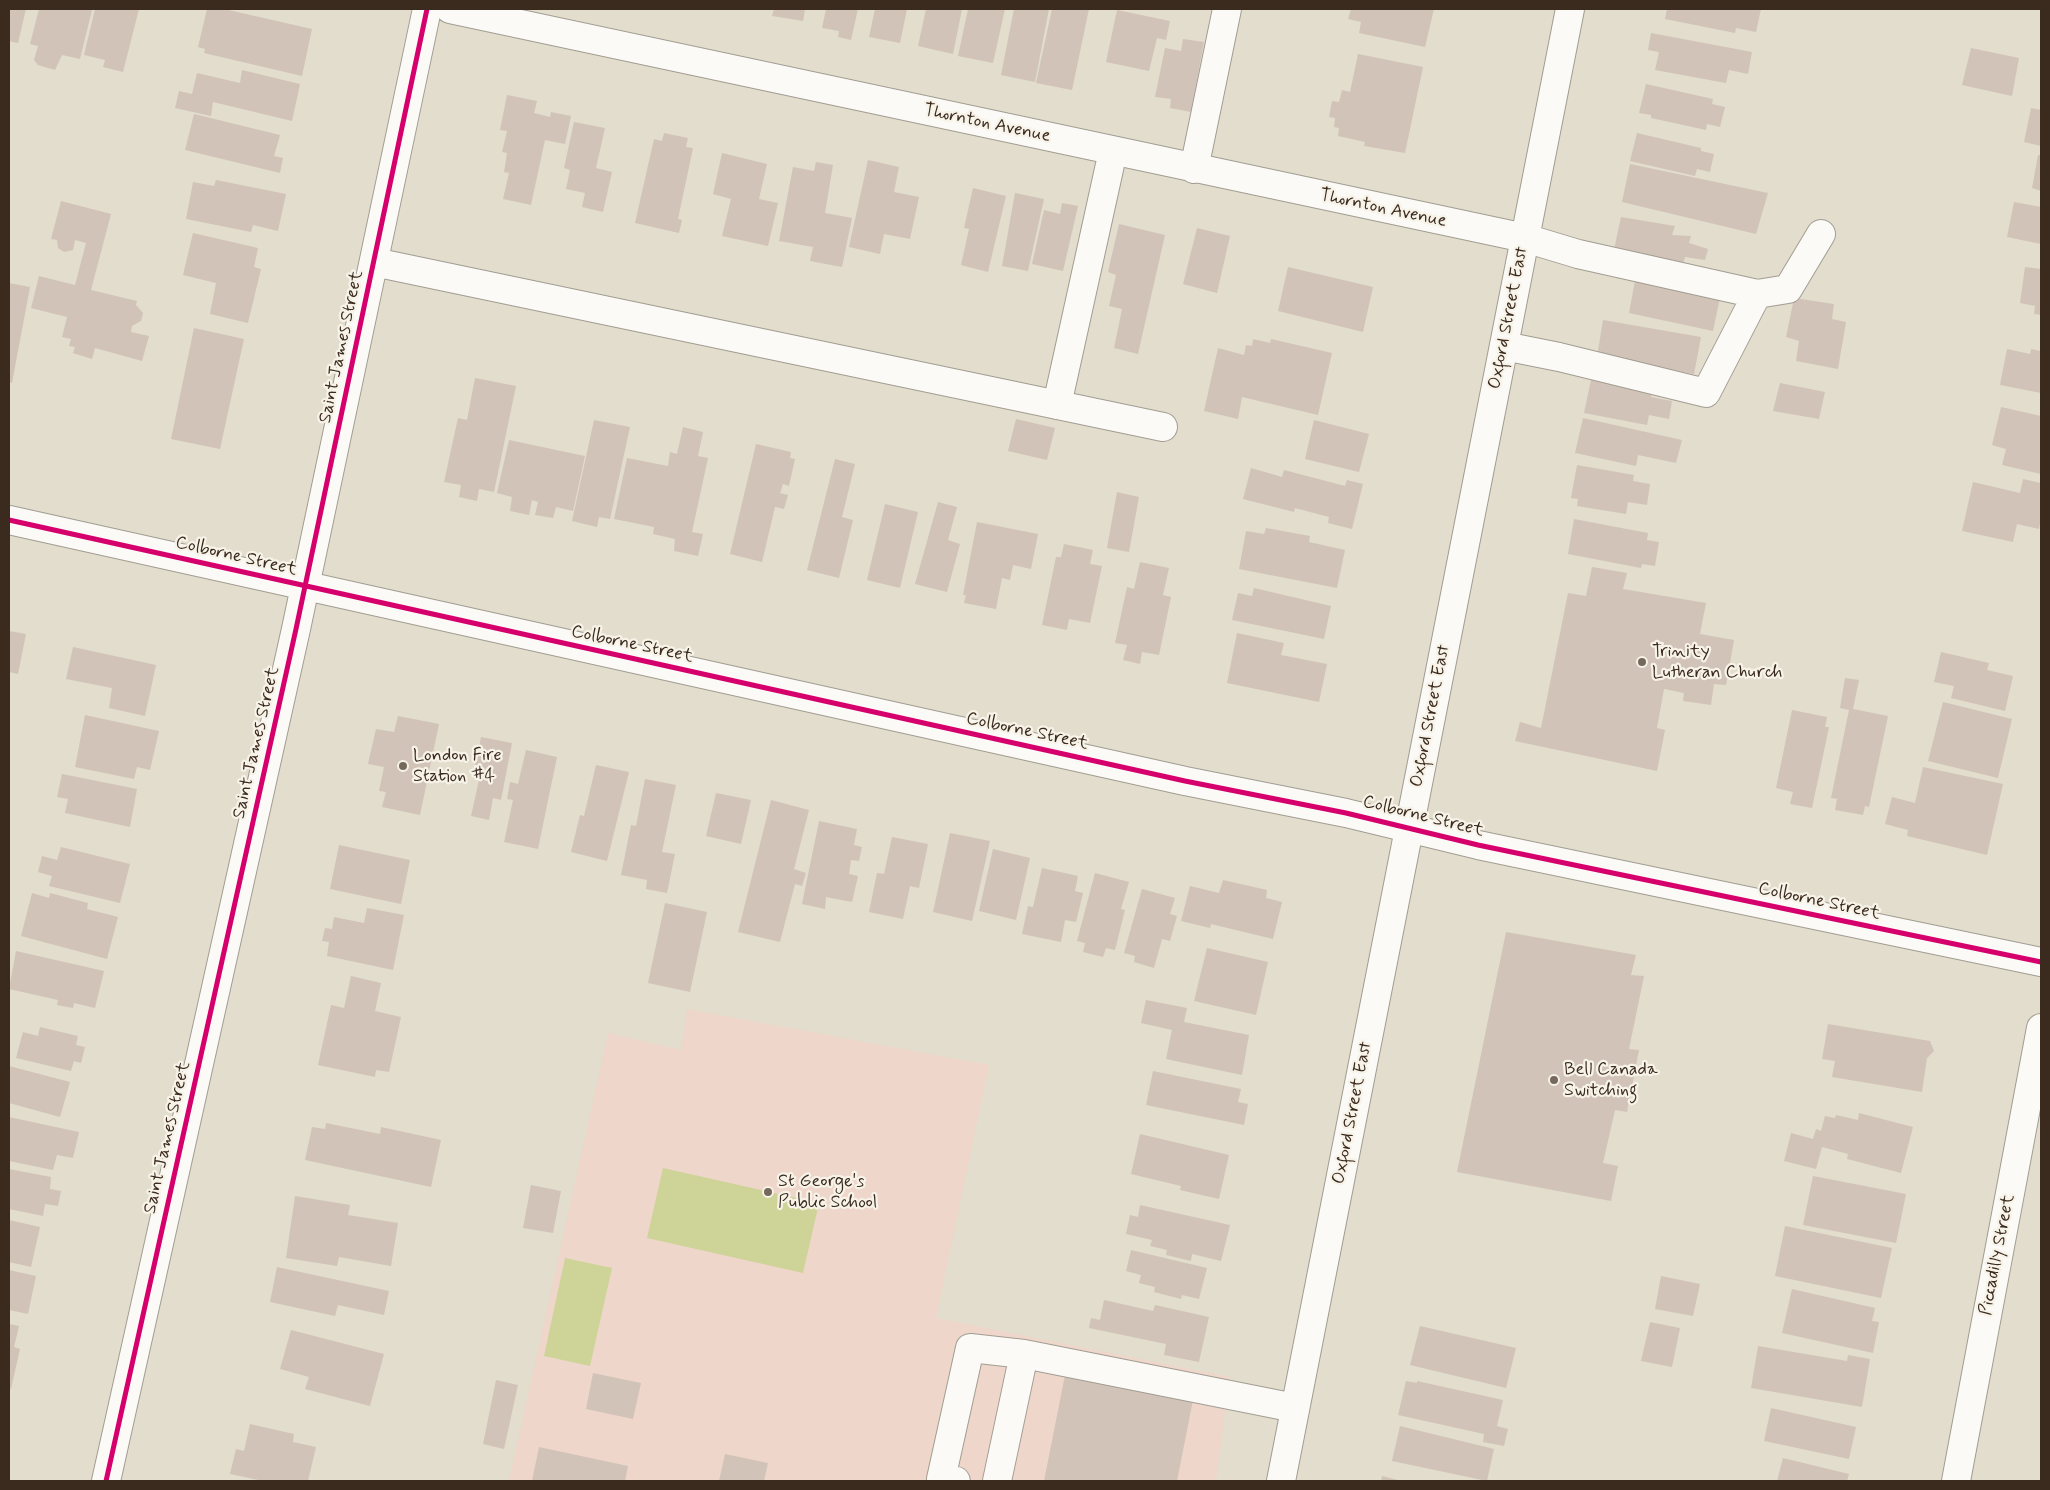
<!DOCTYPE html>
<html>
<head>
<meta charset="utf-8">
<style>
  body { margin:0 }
  #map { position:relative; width:2050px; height:1490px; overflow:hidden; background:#e2ddcc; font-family:Mynerve,sans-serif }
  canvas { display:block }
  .frame { position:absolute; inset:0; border:10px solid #3b2a1e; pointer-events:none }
</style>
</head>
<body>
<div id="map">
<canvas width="2050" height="1490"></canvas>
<div class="frame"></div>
</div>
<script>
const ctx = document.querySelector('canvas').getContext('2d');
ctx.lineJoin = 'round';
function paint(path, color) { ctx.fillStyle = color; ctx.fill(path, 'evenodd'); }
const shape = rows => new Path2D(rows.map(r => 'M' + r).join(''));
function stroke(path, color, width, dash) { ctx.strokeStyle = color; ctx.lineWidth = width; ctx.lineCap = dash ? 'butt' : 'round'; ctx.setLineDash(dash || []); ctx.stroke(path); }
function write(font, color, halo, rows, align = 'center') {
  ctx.font = font + ' Mynerve,sans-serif'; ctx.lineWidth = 4.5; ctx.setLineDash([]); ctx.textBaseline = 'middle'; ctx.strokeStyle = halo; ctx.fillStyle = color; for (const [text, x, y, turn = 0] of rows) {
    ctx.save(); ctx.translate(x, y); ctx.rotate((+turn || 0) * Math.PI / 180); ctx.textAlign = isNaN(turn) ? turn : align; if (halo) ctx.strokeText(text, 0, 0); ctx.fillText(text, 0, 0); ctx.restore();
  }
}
const built = shape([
  [687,1009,989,1065,936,1318,1230,1377,1216,1481,509,1481,608,1033,681,1050]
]);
const green = shape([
  [663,1168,819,1203,803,1273,647,1238],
  [565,1258,612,1268,590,1366,544,1356]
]);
const building = shape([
  [9,9,26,9,18,43,9,41],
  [39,9,92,10,80,59,62,55,55,70,38,65,34,60,38,46,30,44],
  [95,9,139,9,123,72,103,67,105,60,84,55],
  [207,9,224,9,312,29,302,76,204,53,205,49,198,47],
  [774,9,805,9,803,21,772,16],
  [826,9,858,9,851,40,838,37,839,31,822,28],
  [875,9,907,9,900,43,869,37],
  [926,9,962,9,953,54,918,46],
  [968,9,1005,9,993,63,958,56],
  [1014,9,1049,9,1035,82,1001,75],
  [1052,9,1089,9,1072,90,1036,83],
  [1351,9,1434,9,1425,47,1359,33,1361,22,1348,19],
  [1667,9,1761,9,1756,32,1736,28,1735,33,1665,19],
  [1117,10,1170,21,1166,40,1157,38,1149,71,1106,62],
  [1651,33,1752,52,1748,74,1729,70,1726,83,1655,70,1659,52,1648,50],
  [1183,39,1204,42,1191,112,1170,108,1171,99,1155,97,1165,48,1181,51],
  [1971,48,2019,58,2012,96,1962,85],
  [1358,54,1423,67,1405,153,1364,146,1365,142,1338,136,1339,128,1334,127,1335,118,1329,117,1332,101,1339,102,1342,90,1350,92],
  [242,70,300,84,292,121,213,102,211,116,175,108,179,91,192,94,197,73,240,83],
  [1646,84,1713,99,1712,104,1725,107,1720,127,1707,124,1706,130,1651,118,1651,115,1639,113],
  [507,95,537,101,534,113,550,117,551,112,571,116,565,144,545,140,531,205,503,199,509,173,504,172,507,153,502,152,507,131,500,130],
  [2031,108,2041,110,2041,146,2024,142],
  [194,114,280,135,274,156,283,158,280,173,185,150],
  [574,122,605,128,596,168,612,172,603,212,582,207,585,193,566,189,570,170,564,168],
  [664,133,688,138,686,147,693,148,678,219,682,220,679,233,635,223,654,139,662,141],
  [1637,133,1701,148,1701,151,1714,154,1710,172,1697,169,1695,176,1630,161],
  [722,153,767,164,759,199,778,203,768,246,722,236,731,199,713,194],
  [2038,155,2041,155,2041,191,2032,188],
  [868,160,899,167,894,192,919,197,910,239,884,234,880,254,849,247],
  [816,162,833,165,825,213,852,218,842,267,810,261,813,247,779,241,793,167,814,171],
  [1630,164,1768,193,1756,234,1622,202],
  [216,180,286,194,278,231,253,225,251,232,186,219,193,182,214,186],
  [973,188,1006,196,988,272,961,265,969,229,964,228],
  [1015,193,1044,199,1028,271,1002,266],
  [61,201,111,214,91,290,137,301,136,305,143,313,141,321,132,326,131,332,149,336,142,361,95,348,92,359,73,353,75,347,69,346,71,339,62,337,67,317,31,308,39,276,75,285,86,243,75,240,73,250,64,252,58,248,57,240,51,239],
  [2014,202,2041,207,2041,244,2007,237],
  [1062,203,1078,206,1063,271,1032,264,1044,210,1060,214],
  [1621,217,1675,226,1672,235,1691,236,1689,243,1708,249,1705,260,1685,257,1683,264,1614,250],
  [1119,224,1165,235,1138,354,1114,348,1122,309,1109,306,1116,275,1108,272],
  [1197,228,1230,236,1217,293,1183,284],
  [193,233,258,248,254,267,261,269,248,323,210,314,216,283,183,275],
  [1288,267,1373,287,1363,332,1278,311],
  [2025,267,2041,269,2041,315,2034,314,2035,306,2020,303],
  [1636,275,1721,293,1713,331,1629,313],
  [9,283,30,287,12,383,9,382],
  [1794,298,1834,304,1832,319,1846,322,1838,369,1796,361,1799,341,1786,337],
  [1603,320,1701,337,1694,374,1597,357],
  [194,328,244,339,220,449,171,439],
  [1253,339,1270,343,1271,339,1332,353,1318,415,1242,397,1238,419,1204,411,1218,348,1244,355,1246,345,1252,346],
  [2007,349,2030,354,2031,349,2041,351,2041,393,2000,385],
  [1592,375,1653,387,1651,397,1672,401,1669,419,1649,415,1647,425,1584,413],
  [475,378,516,386,494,492,479,489,477,501,459,497,461,485,444,482,458,418,467,420],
  [1780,383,1825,392,1819,419,1773,411],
  [2001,407,2041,416,2041,474,2002,465,2006,449,1992,445],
  [1583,418,1682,440,1676,463,1638,455,1636,466,1575,453],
  [1016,419,1055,428,1047,460,1008,451],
  [594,420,630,427,610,519,599,517,597,527,572,521],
  [1314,420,1369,434,1359,472,1305,459],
  [683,427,703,432,698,456,708,458,692,532,703,534,698,556,674,551,675,539,653,534,654,527,614,519,627,458,668,466,670,452,677,454],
  [509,440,585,456,573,511,556,507,553,518,535,515,538,502,532,500,529,515,510,511,512,497,497,493],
  [756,444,791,452,790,458,795,459,789,486,783,484,780,493,788,495,784,509,775,507,762,562,730,554],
  [835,459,855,464,842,517,853,520,839,578,807,570],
  [1577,465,1634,475,1633,481,1650,484,1647,505,1628,502,1626,514,1577,506,1578,499,1571,498],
  [1251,468,1282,477,1284,470,1345,486,1347,480,1363,484,1352,529,1328,523,1329,517,1295,508,1294,512,1243,499],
  [2023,479,2041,483,2041,518,2039,529,2017,524,2013,542,1962,531,1973,482,2020,493],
  [1117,492,1139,497,1129,552,1107,548],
  [938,502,957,507,948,540,960,544,947,592,915,584],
  [885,504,918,512,900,588,867,580],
  [1574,519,1648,533,1647,540,1659,542,1655,566,1642,564,1641,568,1568,554],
  [977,522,1038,534,1031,569,1013,565,1010,580,1002,578,996,609,964,603,966,595,963,595],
  [1266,528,1310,536,1309,542,1345,550,1337,588,1239,569,1246,531,1264,534],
  [1064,544,1093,550,1090,564,1102,566,1090,623,1069,619,1067,630,1042,625,1056,557,1061,557],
  [1140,562,1169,568,1163,595,1171,597,1159,655,1142,652,1140,664,1123,660,1127,645,1115,643,1127,587,1134,589],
  [1592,567,1627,573,1623,589,1706,603,1700,634,1734,640,1726,685,1714,684,1711,705,1683,701,1684,693,1664,689,1657,728,1665,730,1657,771,1515,741,1520,722,1541,728,1568,593,1586,596],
  [1254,588,1331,606,1324,639,1232,620,1238,593,1252,596],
  [9,631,26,634,18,674,9,672],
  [1237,633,1284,643,1281,655,1327,664,1319,702,1227,683],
  [73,647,156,665,145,716,109,708,112,688,66,679],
  [1941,652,1989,663,1987,670,2013,676,2005,711,1951,698,1954,686,1934,682],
  [1845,678,1859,680,1853,709,1888,716,1869,807,1865,806,1863,815,1835,810,1837,799,1831,798,1849,710,1840,708],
  [1943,702,2012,719,1998,778,1928,761],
  [1792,710,1827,717,1825,727,1829,727,1812,808,1790,804,1793,792,1776,788],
  [85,715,159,731,150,770,137,767,134,779,75,767],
  [398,716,439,724,420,815,382,807,386,792,379,791,384,767,368,764,376,729,394,732],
  [481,737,512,743,501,800,493,798,489,820,471,816,479,780,473,778],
  [526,750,557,757,538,849,504,842,513,800,507,799,510,782,518,784],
  [596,765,629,772,607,861,571,852,580,815,584,816],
  [1923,767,2003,784,1987,855,1907,836,1908,830,1885,824,1892,797,1915,803],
  [62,774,137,789,130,827,65,813,68,799,57,797],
  [645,779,676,785,662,852,675,854,667,893,646,889,647,880,621,875,631,825,636,826],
  [716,793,751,800,741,844,706,836],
  [771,800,809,810,794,869,806,873,802,886,795,884,780,942,738,932],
  [819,821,857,829,854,845,862,847,859,861,851,860,849,874,858,876,852,902,826,897,825,909,802,904],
  [950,833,990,841,972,921,933,912],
  [892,837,928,844,919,888,910,886,903,919,869,912,877,873,884,874],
  [339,845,410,860,401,904,330,889],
  [61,847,130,864,120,903,49,886,52,876,38,872,42,856,57,860],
  [993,849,1030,858,1016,920,979,911],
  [1042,868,1078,876,1075,891,1083,893,1076,922,1065,920,1061,942,1022,934,1028,906,1033,907],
  [1095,873,1129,882,1121,909,1125,910,1115,950,1106,948,1103,957,1083,952,1085,943,1077,941],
  [1223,880,1267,890,1266,898,1282,902,1273,939,1211,924,1210,928,1181,921,1190,886,1219,893],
  [1142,889,1175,898,1170,914,1177,916,1170,941,1162,939,1154,968,1134,962,1135,956,1124,953],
  [32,893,49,898,50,893,88,903,87,909,118,917,107,959,21,936],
  [665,903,707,912,690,992,648,983],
  [367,908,404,915,393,970,327,956,329,942,322,941,325,928,332,929,334,917,364,923],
  [1506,932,1636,955,1631,975,1644,976,1629,1049,1639,1050,1627,1112,1615,1110,1603,1163,1618,1166,1611,1201,1457,1172],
  [1207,948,1268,962,1256,1015,1194,1001],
  [16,951,104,971,95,1008,74,1003,73,1008,57,1005,58,1000,9,989],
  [351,976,381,983,375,1011,401,1017,389,1072,376,1070,375,1077,318,1065,331,1005,344,1008],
  [1146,1000,1187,1008,1184,1022,1249,1035,1242,1075,1166,1059,1172,1030,1141,1023],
  [1828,1024,1930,1041,1934,1051,1927,1058,1922,1092,1832,1077,1835,1061,1822,1059],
  [40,1027,78,1036,76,1045,85,1047,81,1063,74,1061,71,1071,16,1058,23,1032,38,1036],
  [9,1066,70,1082,60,1117,9,1103],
  [1153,1071,1241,1089,1238,1102,1248,1104,1244,1125,1146,1105],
  [1859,1113,1913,1127,1901,1173,1847,1159,1848,1154,1822,1147,1816,1169,1784,1161,1791,1133,1813,1139,1816,1129,1821,1131,1825,1116,1835,1118,1836,1115,1858,1120],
  [9,1117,79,1132,73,1158,57,1155,53,1170,9,1161],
  [326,1123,380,1134,381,1127,441,1140,431,1187,305,1160,312,1127,325,1129],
  [1140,1134,1229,1155,1219,1199,1180,1190,1181,1186,1131,1174],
  [9,1169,51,1177,50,1189,61,1191,58,1206,45,1204,43,1216,9,1209],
  [1813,1176,1906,1194,1896,1243,1803,1225],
  [531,1185,561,1191,553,1233,523,1228],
  [295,1196,350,1205,348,1215,398,1223,391,1266,339,1257,337,1266,286,1258],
  [1140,1205,1230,1225,1221,1261,1192,1254,1191,1261,1166,1255,1167,1250,1150,1246,1152,1240,1126,1234,1130,1215,1138,1217],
  [9,1220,40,1227,31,1267,9,1262],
  [1785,1226,1892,1248,1881,1298,1775,1276],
  [1131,1250,1207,1268,1199,1299,1182,1295,1181,1299,1154,1292,1155,1287,1139,1283,1141,1275,1126,1271],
  [277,1267,389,1291,384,1315,338,1305,335,1316,270,1302],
  [9,1270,36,1276,28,1314,9,1310],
  [1661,1276,1700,1284,1693,1316,1655,1309],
  [1792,1289,1875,1308,1872,1321,1879,1322,1873,1353,1782,1333],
  [1104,1300,1153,1311,1155,1305,1209,1317,1199,1362,1164,1355,1166,1344,1089,1328,1091,1318,1100,1320],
  [1650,1322,1680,1328,1672,1367,1641,1361],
  [9,1324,19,1326,14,1347,20,1349,11,1389,9,1388],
  [1420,1326,1516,1348,1506,1388,1410,1365],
  [291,1330,384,1354,370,1406,305,1389,309,1377,280,1369],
  [1758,1346,1847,1361,1848,1355,1870,1359,1862,1407,1751,1388],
  [1066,1370,1194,1395,1177,1481,1044,1481],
  [593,1373,641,1383,633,1419,586,1409],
  [496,1380,518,1385,504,1449,483,1444],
  [1406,1381,1417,1383,1417,1381,1503,1400,1497,1426,1508,1429,1504,1446,1483,1442,1484,1434,1398,1415],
  [1771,1408,1856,1427,1849,1459,1764,1441],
  [250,1424,294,1434,293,1442,316,1447,308,1481,263,1481,230,1474,236,1449,244,1451],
  [1400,1426,1494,1449,1487,1481,1392,1461],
  [539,1447,628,1466,625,1481,532,1481],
  [725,1454,768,1463,764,1481,719,1481],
  [1783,1458,1849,1474,1847,1481,1777,1481],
  [1382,1476,1402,1481,1381,1481]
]);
const minor = shape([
  [450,9,1525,238,1578,254,1757,294,1706,393,1559,357,1504,346],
  [1194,169,1227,9],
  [374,262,1163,427],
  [1757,294,1788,289,1821,234],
  [1057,405,1113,151],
  [9,520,1185,781,1346,813,1478,845,2041,962],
  [106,1481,296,629,427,9],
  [956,1481,941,1479,970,1348,1024,1354,1295,1408],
  [997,1481,1024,1354],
  [1956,1481,2041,1028]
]);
const major = shape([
  [1281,1481,1570,9]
]);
const cycleway = shape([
  [9,520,1185,781,1346,813,1478,845,2041,962],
  [106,1481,296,629,427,9]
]);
const markers = [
  [1642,662,5,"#75695b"],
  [403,766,5,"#75695b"],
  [1554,1080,5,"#75695b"],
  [768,1192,5,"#75695b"]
];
const streetNames = [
  ["Thornton Avenue",987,124,12],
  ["Thornton Avenue",1383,209,12],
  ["Oxford Street East",1509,318,-79],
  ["Saint James Street",342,347,-78],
  ["Colborne Street",236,557,13],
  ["Colborne Street",632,645,12],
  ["Oxford Street East",1431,716,-79],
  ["Colborne Street",1027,732,12],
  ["Saint James Street",257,743,-77],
  ["Colborne Street",1423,817,14],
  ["Colborne Street",1819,902,12],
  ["Oxford Street East",1353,1113,-79],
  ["Saint James Street",168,1138,-77],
  ["Piccadilly Street",1998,1255,-79]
];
const poiNames = [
  ["Trinity",1652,652],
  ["Lutheran Church",1652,673],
  ["London Fire",413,756],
  ["Station #4",413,777],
  ["Bell Canada",1564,1070],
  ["Switching",1564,1091],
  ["St George's",778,1182],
  ["Public School",778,1203]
];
paint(built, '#eed6ca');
paint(green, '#ced397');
paint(building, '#d2c3b8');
stroke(minor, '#a29d92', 30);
stroke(major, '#a29d92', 30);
stroke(minor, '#fbfaf7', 28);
stroke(major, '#fbfaf7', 28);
stroke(cycleway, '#d6006c', 5);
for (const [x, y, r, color] of markers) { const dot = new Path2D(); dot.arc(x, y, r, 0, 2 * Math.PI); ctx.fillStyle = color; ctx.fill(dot); stroke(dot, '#f7f3e8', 2); }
write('18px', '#3b2a1e', '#f7f3e8', streetNames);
write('18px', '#3b2a1e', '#f7f3e8', poiNames, 'left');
</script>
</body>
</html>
